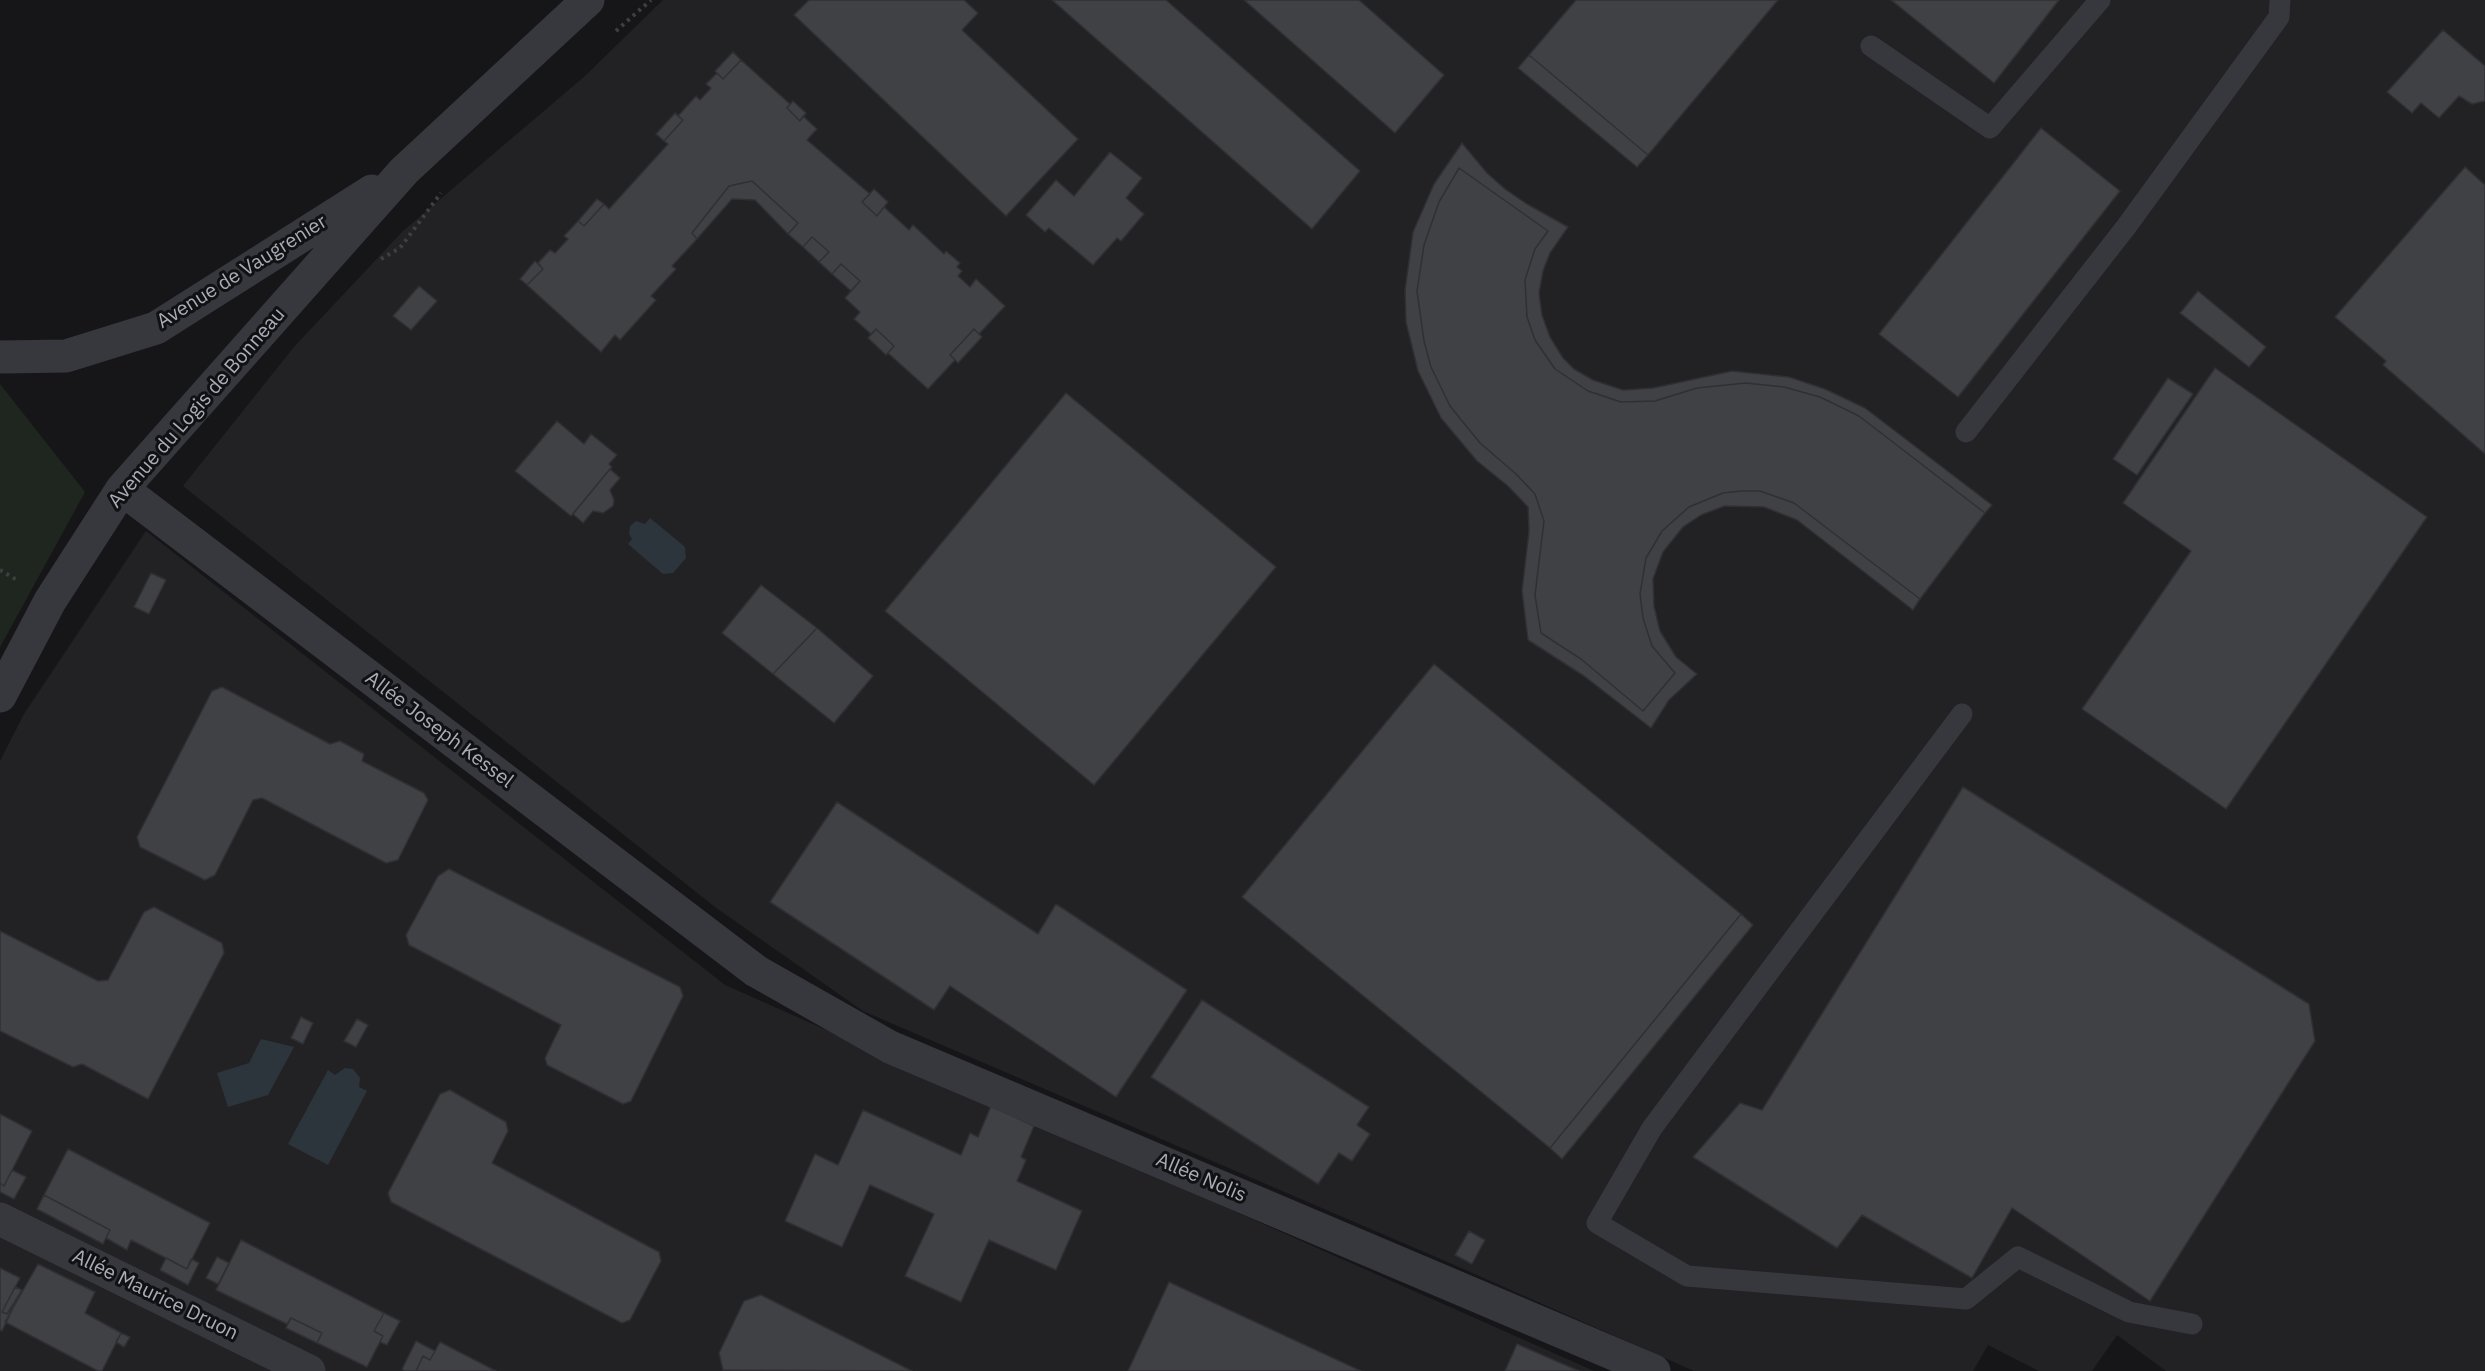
<!DOCTYPE html>
<html>
<head>
<meta charset="utf-8">
<style>
  body { margin:0 }
  canvas { display:block; background:#161618 }
</style>
</head>
<body>
<canvas width="2485" height="1371"></canvas>
<script>
const ctx = document.querySelector('canvas').getContext('2d');
ctx.lineJoin = 'round';
function paint(path, color) { ctx.fillStyle = color; ctx.fill(path, 'evenodd'); }
const shape = rows => new Path2D(rows.map(r => 'M' + r).join(''));
function stroke(path, color, width, dash) { ctx.strokeStyle = color; ctx.lineWidth = width; ctx.lineCap = dash ? 'butt' : 'round'; ctx.setLineDash(dash || []); ctx.stroke(path); }
function write(font, color, halo, rows, align = 'center') {
  ctx.font = font + ' "IBM Plex Sans",sans-serif'; ctx.lineWidth = 6; ctx.setLineDash([]); ctx.textBaseline = 'middle'; ctx.strokeStyle = halo; ctx.fillStyle = color; for (const [text, x, y, turn = 0] of rows) {
    ctx.save(); ctx.translate(x, y); ctx.rotate((+turn || 0) * Math.PI / 180); ctx.textAlign = isNaN(turn) ? turn : align; if (halo) ctx.strokeText(text, 0, 0); ctx.fillText(text, 0, 0); ctx.restore();
  }
}
const built = shape([
  [663,0,2485,0,2485,1371,2166,1371,2117,1335,2092,1371,2039,1371,1988,1345,1973,1371,1694,1371,1443,1260,863,1011,715,907,183,486,294,347,403,231,585,76],
  [146,531,725,985,1594,1371,0,1371,0,761,24,714]
]);
const green = shape([
  [0,384,85,492,0,647]
]);
const water = shape([
  [650,518,685,547,686,558,673,573,663,574,628,544,632,539,629,534,630,526,636,521,645,524],
  [261,1039,294,1047,268,1095,228,1107,217,1073,249,1063],
  [345,1068,353,1069,360,1078,359,1087,367,1091,328,1165,288,1144,328,1070,335,1075]
]);
const building = shape([
  [809,0,964,0,978,13,962,30,1078,139,1006,216,794,15,809,0],
  [1052,0,1166,0,1360,171,1312,229,1052,0],
  [1244,0,1359,0,1444,75,1395,133,1244,0],
  [1576,0,1778,0,1648,155,1529,55,1576,0],
  [1891,0,2059,0,1994,83,1891,0],
  [2443,30,2485,66,2485,101,2472,104,2459,96,2439,118,2421,103,2412,113,2387,92,2443,30],
  [733,52,741,60,723,79,715,71,733,52],
  [1529,55,1648,155,1637,167,1518,68,1529,55],
  [741,60,790,104,787,108,800,121,803,116,817,129,807,140,870,194,862,202,877,216,884,207,909,230,913,225,944,254,946,251,960,263,957,267,962,271,958,276,970,287,976,279,1005,306,979,334,974,329,950,355,955,360,928,389,888,353,894,346,876,329,871,334,854,319,860,312,845,298,860,281,841,264,832,274,819,262,829,252,812,237,803,247,788,234,798,223,752,181,729,186,692,233,697,239,672,266,676,269,651,296,656,300,620,340,615,335,601,352,527,285,543,269,538,263,550,250,555,253,568,239,564,236,578,221,584,226,604,204,609,209,668,144,664,141,683,120,678,116,696,96,700,100,711,88,706,84,717,73,723,79,741,60],
  [793,101,806,113,800,121,787,108,793,101],
  [675,113,683,120,664,141,656,134,675,113],
  [2041,128,2120,191,1958,397,1879,334,2041,128],
  [1462,143,1487,173,1505,189,1527,204,1568,227,1550,253,1543,271,1539,293,1542,315,1550,337,1563,358,1574,369,1593,380,1623,390,1653,388,1732,371,1789,377,1825,389,1865,408,1992,505,1985,513,1859,416,1820,397,1784,387,1746,383,1697,388,1655,401,1621,402,1588,391,1555,369,1535,340,1527,317,1525,280,1535,249,1548,231,1459,168,1439,202,1424,245,1417,291,1424,341,1431,367,1450,406,1480,443,1516,474,1535,494,1544,521,1535,595,1541,633,1581,659,1643,711,1675,673,1652,646,1643,618,1640,594,1646,558,1662,531,1689,507,1723,493,1741,491,1760,491,1794,503,1920,599,1913,610,1797,520,1764,507,1725,506,1701,515,1683,527,1663,552,1653,579,1654,606,1660,631,1676,657,1697,674,1669,700,1651,728,1584,676,1528,640,1522,591,1529,531,1528,507,1508,486,1477,461,1441,418,1418,371,1406,322,1405,290,1413,232,1434,184,1462,143],
  [1110,152,1142,178,1126,198,1144,214,1121,241,1117,238,1093,265,1049,228,1045,232,1026,215,1056,180,1074,196,1110,152],
  [2465,167,2485,185,2485,454,2383,365,2386,361,2335,317,2465,167],
  [1459,168,1548,231,1535,249,1525,280,1527,317,1535,340,1555,369,1588,391,1621,402,1655,401,1697,388,1746,383,1784,387,1820,397,1859,416,1985,513,1920,599,1794,503,1760,491,1741,491,1723,493,1689,507,1662,531,1646,558,1640,594,1643,618,1652,646,1675,673,1643,711,1581,659,1541,633,1535,595,1544,521,1535,494,1516,474,1480,443,1450,406,1431,367,1424,341,1417,291,1424,245,1439,202,1459,168],
  [752,181,798,223,788,234,755,200,732,199,697,239,692,233,729,186,752,181],
  [874,189,888,202,877,216,862,202,874,189],
  [597,199,604,204,584,226,578,221,597,199],
  [812,237,829,252,819,262,803,247,812,237],
  [535,261,543,269,527,285,520,279,535,261],
  [841,264,860,281,851,291,832,274,841,264],
  [419,286,437,301,411,330,393,316,419,286],
  [2198,291,2266,347,2249,367,2180,313,2198,291],
  [876,329,894,346,886,355,868,338,876,329],
  [974,329,982,337,958,363,950,355,974,329],
  [2215,368,2427,517,2226,809,2082,709,2191,551,2123,503,2215,368],
  [2168,378,2193,394,2137,475,2113,459,2168,378],
  [1066,393,1276,567,1094,785,885,611,1066,393],
  [557,421,584,444,591,434,617,455,609,464,612,467,610,469,571,516,515,471,557,421],
  [610,469,620,478,610,490,614,500,613,506,603,513,593,511,583,523,573,514,610,469],
  [151,573,166,580,149,614,134,607,151,573],
  [761,585,817,628,773,674,722,633,761,585],
  [817,628,873,676,834,723,773,674,817,628],
  [1434,664,1741,914,1550,1148,1242,897,1434,664],
  [222,687,330,744,340,741,364,754,362,761,424,793,428,800,398,860,386,863,262,798,253,800,215,875,205,880,140,847,137,837,212,691,222,687],
  [1963,787,2309,1004,2315,1041,2150,1301,2012,1208,1972,1278,1862,1215,1837,1248,1693,1157,1740,1103,1762,1110,1963,787],
  [837,802,1038,934,1056,904,1187,990,1116,1097,950,986,934,1010,770,902,837,802],
  [449,869,680,987,683,996,631,1101,623,1104,547,1065,545,1058,561,1025,409,945,406,935,438,876,449,869],
  [154,907,222,943,224,953,148,1099,82,1064,73,1067,0,1031,0,931,98,981,108,980,144,912,154,907],
  [1741,914,1753,925,1562,1159,1550,1148,1741,914],
  [1202,1000,1369,1107,1357,1125,1370,1134,1352,1161,1339,1153,1318,1184,1151,1077,1202,1000],
  [301,1017,313,1023,303,1044,291,1038,301,1017],
  [357,1019,368,1025,356,1047,344,1041,357,1019],
  [450,1090,506,1122,508,1131,492,1163,659,1252,661,1261,630,1320,622,1323,391,1202,388,1193,440,1094,450,1090],
  [991,1106,1034,1126,1021,1157,1026,1160,1017,1181,1082,1211,1056,1270,989,1240,961,1302,905,1276,934,1214,870,1185,842,1247,785,1221,815,1154,838,1165,863,1110,961,1155,970,1133,978,1137,991,1106],
  [0,1114,32,1131,4,1186,0,1183,0,1114],
  [68,1149,210,1223,187,1269,131,1240,127,1250,106,1238,110,1230,44,1195,68,1149],
  [12,1170,26,1177,14,1199,0,1192,0,1183,4,1186,12,1170],
  [44,1195,110,1230,103,1244,37,1209,44,1195],
  [1469,1231,1485,1240,1472,1264,1455,1255,1469,1231],
  [241,1240,384,1313,374,1331,383,1336,367,1367,317,1343,322,1333,291,1318,287,1324,216,1290,241,1240],
  [217,1257,229,1263,218,1284,206,1278,217,1257],
  [166,1258,187,1269,191,1259,199,1263,188,1285,160,1270,166,1258],
  [38,1264,95,1292,85,1313,121,1333,102,1371,98,1371,5,1322,38,1264],
  [0,1268,20,1278,2,1312,7,1314,16,1302,2,1331,0,1330,0,1268],
  [1169,1282,1361,1371,1128,1371,1169,1282],
  [15,1287,22,1290,7,1314,2,1312,15,1287],
  [761,1295,912,1371,723,1370,719,1353,744,1301,761,1295],
  [384,1313,400,1321,387,1345,380,1342,383,1336,374,1331,384,1313],
  [291,1318,322,1333,317,1343,286,1328,291,1318],
  [121,1333,130,1337,124,1347,116,1342,121,1333],
  [416,1341,435,1351,430,1360,423,1356,416,1371,405,1371,402,1369,416,1341],
  [440,1342,496,1371,416,1371,423,1356,430,1360,440,1342],
  [1517,1344,1579,1371,1505,1371,1517,1344]
]);
const path = shape([
  [616,31,651,0],
  [381,259,400,248,441,193],
  [0,570,17,580]
]);
const lane = shape([
  [1871,46,1990,128,2100,0],
  [1966,432,2126,227,2279,17,2280,0],
  [1962,714,1652,1128,1597,1223,1687,1276,1966,1299,2018,1257,2129,1312,2192,1324]
]);
const street = shape([
  [0,357,66,356,156,328,372,191],
  [122,489,756,971,890,1047,1654,1371],
  [0,696,50,601,122,489,404,171,588,0],
  [0,1219,309,1371]
]);
const streetNames = [
  ["Avenue de Vaugrenier",242,272,-32],
  ["Avenue du Logis de Bonneau",197,408,-49],
  ["Allée Joseph Kessel",439,730,37],
  ["Allée Nolis",1201,1178,23],
  ["Allée Maurice Druon",155,1295,26]
];
paint(built, '#222225');
paint(green, '#1e261f');
paint(water, '#2c353c');
paint(building, '#404145');
stroke(building, '#303034', 1.5);
stroke(path, '#3d3f44', 4, [3, 4.5]);
stroke(lane, '#37383d', 21);
stroke(street, '#37383d', 33);
write('20px', '#a8adb8', '#111113', streetNames);
</script>
</body>
</html>
